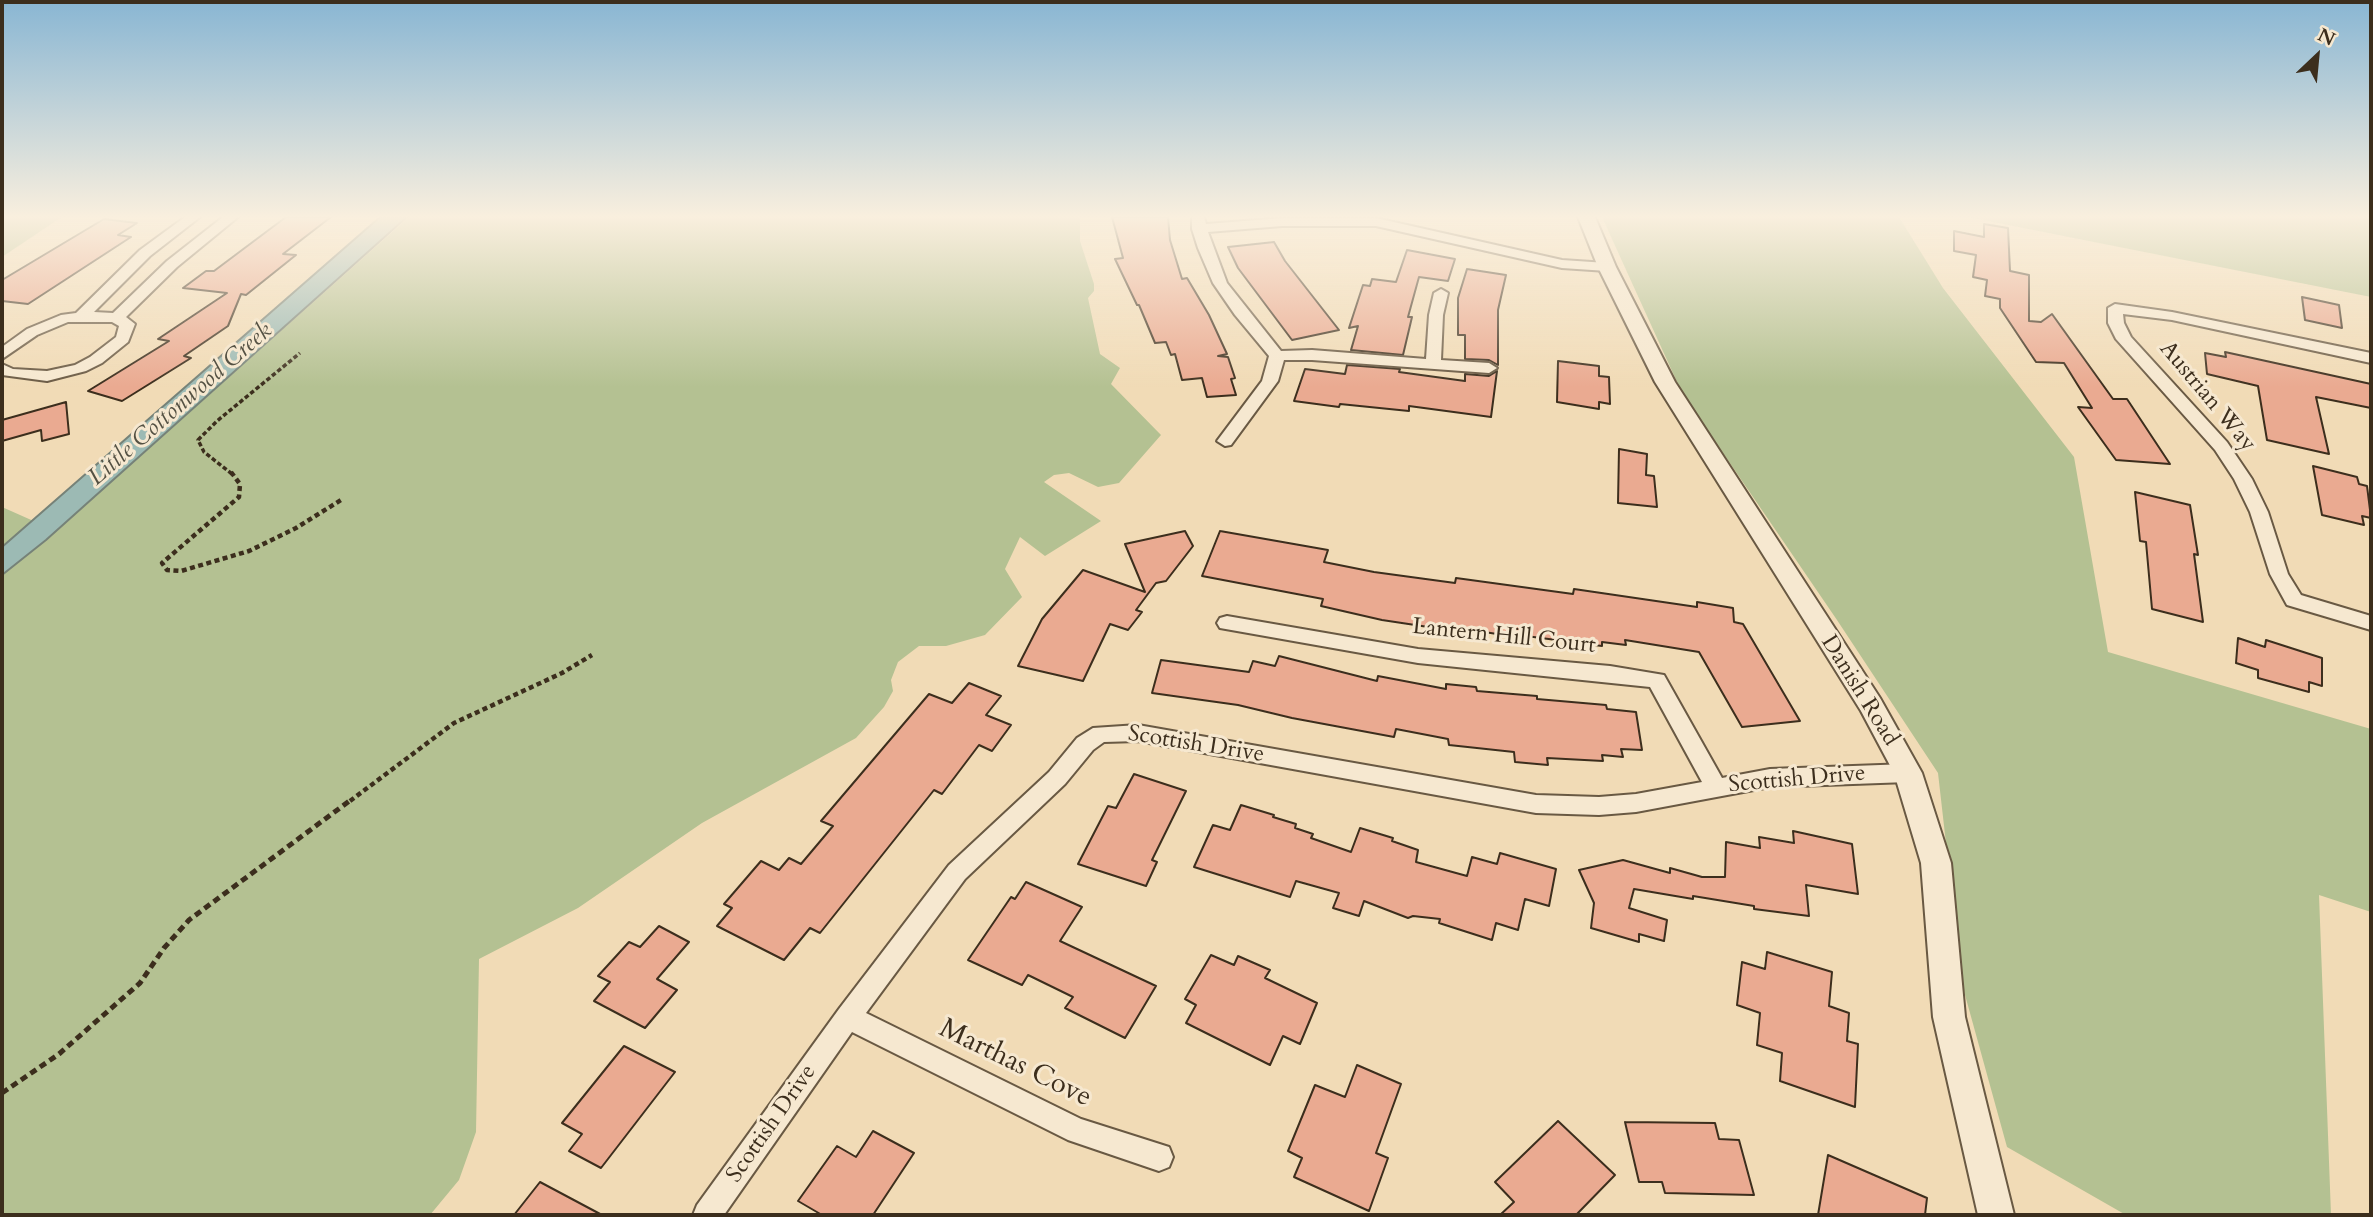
<!DOCTYPE html>
<html>
<head>
<meta charset="utf-8">
<style>
  body { margin:0 }
  #map { position:relative; width:2373px; height:1217px; overflow:hidden; background:#f1dbb6; font-family:Cardo,serif }
  canvas { display:block }
  .frame { position:absolute; inset:0; border:4px solid #3c2e1d; pointer-events:none }
  .north { position:absolute; left:2282px; top:21px; width:70px; height:70px; -webkit-text-stroke:5px #f6e8d0; paint-order:stroke; rotate:26deg; font-size:19px; font-weight:700; line-height:28px; text-align:center; color:#3c2e1d }
  .north::after { content:''; display:block; margin:auto; width:24px; height:32px; background:#3c2e1d; clip-path:polygon(50% 0,100% 100%,50% 72%,0 100%) }
</style>
</head>
<body>
<div id="map">
<canvas width="2373" height="1217"></canvas>
<div class="frame"></div>
<div class="north">N</div>
</div>
<script>
const ctx = document.querySelector('canvas').getContext('2d');
ctx.lineJoin = 'round';
function paint(path, color) { ctx.fillStyle = color; ctx.fill(path, 'evenodd'); }
const shape = rows => new Path2D(rows.map(r => 'M' + r).join(''));
function stroke(path, color, width, dash) { ctx.strokeStyle = color; ctx.lineWidth = width; ctx.lineCap = dash ? 'butt' : 'round'; ctx.setLineDash(dash || []); ctx.stroke(path); }
function write(font, color, halo, rows, align = 'center') {
  ctx.font = font + ' Cardo,serif'; ctx.lineWidth = 6; ctx.setLineDash([]); ctx.textBaseline = 'middle'; ctx.strokeStyle = halo; ctx.fillStyle = color; for (const [text, x, y, turn = 0] of rows) {
    ctx.save(); ctx.translate(x, y); ctx.rotate((+turn || 0) * Math.PI / 180); ctx.textAlign = isNaN(turn) ? turn : align; if (halo) ctx.strokeText(text, 0, 0); ctx.fillText(text, 0, 0); ctx.restore();
  }
}
const green = shape([
  [2,217,62,217,2,257],
  [409,217,1080,217,1080,241,1094,284,1094,291,1088,298,1100,354,1120,368,1111,384,1161,435,1119,483,1098,487,1069,473,1054,475,1044,482,1101,521,1045,556,1020,537,1005,569,1022,597,985,635,946,646,919,646,898,662,891,680,893,691,884,707,856,738,702,823,578,908,479,959,476,1132,459,1180,430,1215,2,1215,2,507,56,531],
  [1602,217,1899,217,1943,288,2074,457,2108,652,2371,729,2371,912,2319,895,2331,1215,2126,1215,2007,1147,1962,984,1938,773,1837,620,1682,393],
  [1968,217,2371,217,2371,297]
]);
const water = shape([
  [380,217,407,217,46,540,2,575,2,547,380,217]
]);
const building = shape([
  [286,217,331,217,283,254,296,255,246,295,241,294,228,326,184,356,191,358,122,401,88,391,169,341,158,339,227,293,183,288,206,271,214,271,286,217],
  [1112,217,1168,217,1170,240,1182,279,1187,278,1209,315,1227,354,1218,356,1228,357,1235,378,1231,379,1236,395,1207,397,1202,378,1182,380,1175,354,1171,355,1166,342,1155,343,1139,305,1137,305,1115,259,1123,258,1112,217],
  [104,219,137,223,118,235,131,237,28,304,2,301,2,280,104,219],
  [1984,224,2008,228,2010,271,2029,275,2029,321,2041,322,2052,314,2113,399,2127,399,2170,464,2116,460,2078,407,2092,408,2064,363,2036,362,2000,308,2000,299,1985,296,1987,280,1973,277,1976,255,1954,251,1954,231,1984,237,1984,224],
  [1274,242,1285,261,1339,330,1292,340,1238,268,1228,247,1274,242],
  [1407,250,1455,259,1448,281,1419,277,1408,317,1412,317,1403,355,1351,350,1358,326,1349,328,1363,285,1370,286,1372,279,1396,282,1407,250],
  [1467,269,1506,275,1498,310,1498,365,1489,360,1465,359,1465,335,1458,335,1458,298,1467,269],
  [2302,297,2339,305,2342,328,2305,320,2302,297],
  [2225,352,2371,384,2371,408,2316,397,2329,454,2267,440,2258,386,2207,374,2205,353,2226,357,2225,352],
  [1558,361,1599,366,1599,376,1609,377,1610,404,1599,402,1599,409,1557,402,1558,361],
  [1347,365,1400,369,1399,372,1465,381,1465,374,1489,376,1497,371,1491,417,1409,406,1409,411,1340,404,1339,407,1294,401,1305,369,1345,374,1347,365],
  [66,402,69,434,42,441,41,430,2,441,2,420,66,402],
  [1619,449,1647,454,1646,475,1654,476,1657,507,1618,503,1619,449],
  [2313,466,2357,477,2359,484,2367,486,2371,518,2362,516,2364,525,2322,515,2313,466],
  [2135,492,2190,505,2198,555,2194,554,2203,622,2152,609,2146,542,2140,541,2135,492],
  [1185,531,1193,546,1166,581,1156,583,1136,610,1142,612,1128,630,1110,624,1083,681,1018,666,1042,619,1083,570,1145,592,1125,544,1185,531],
  [1220,531,1328,550,1324,562,1374,572,1455,583,1456,578,1573,594,1574,589,1697,607,1697,602,1733,608,1734,622,1743,624,1800,721,1742,727,1699,652,1625,640,1626,645,1602,642,1602,646,1503,633,1503,635,1435,624,1435,628,1382,620,1321,606,1323,599,1202,576,1220,531],
  [2238,638,2265,647,2266,640,2322,658,2322,686,2309,682,2309,692,2258,678,2258,670,2236,663,2238,638],
  [1279,656,1377,681,1378,676,1446,689,1446,684,1476,687,1477,691,1537,696,1537,699,1606,705,1607,709,1636,712,1642,750,1621,749,1623,757,1602,755,1603,761,1547,758,1548,765,1515,762,1514,752,1449,745,1448,739,1396,729,1394,737,1292,718,1238,705,1152,693,1161,660,1249,672,1253,661,1275,666,1279,656],
  [969,683,1001,696,986,715,1011,725,992,751,979,745,942,794,934,790,820,933,810,928,784,960,717,926,732,908,724,904,761,861,779,870,789,858,801,864,833,826,821,821,929,694,952,703,969,683],
  [1134,774,1186,791,1152,860,1157,862,1146,886,1078,864,1108,806,1116,808,1134,774],
  [1241,805,1274,815,1273,817,1296,824,1295,828,1313,834,1311,838,1351,852,1360,828,1393,838,1392,841,1418,850,1416,862,1467,876,1472,857,1497,864,1500,853,1556,869,1549,906,1525,899,1518,930,1496,923,1492,940,1439,923,1440,919,1413,916,1408,918,1364,901,1359,916,1333,908,1339,893,1296,881,1290,897,1194,867,1213,825,1230,830,1241,805],
  [1793,831,1852,844,1858,894,1806,885,1809,916,1754,909,1754,906,1693,896,1693,899,1634,889,1629,908,1667,920,1664,941,1639,934,1639,942,1591,928,1594,903,1579,870,1623,860,1670,873,1670,868,1702,877,1725,877,1726,842,1760,848,1759,837,1794,843,1793,831],
  [1026,882,1082,907,1060,941,1156,986,1125,1038,1065,1008,1073,997,1028,975,1022,985,968,960,1011,897,1015,899,1026,882],
  [659,926,689,942,657,979,677,990,645,1028,594,1001,610,982,598,976,629,942,640,947,659,926],
  [1767,952,1832,972,1829,1006,1849,1013,1847,1041,1858,1044,1855,1107,1780,1081,1782,1053,1757,1045,1760,1013,1737,1005,1742,962,1765,969,1767,952],
  [1211,955,1234,965,1238,956,1270,970,1265,978,1317,1003,1300,1044,1283,1036,1270,1065,1186,1023,1196,1005,1185,999,1211,955],
  [624,1046,675,1072,601,1168,569,1151,582,1134,562,1123,624,1046],
  [1357,1065,1401,1084,1376,1153,1388,1158,1369,1211,1294,1177,1302,1158,1288,1151,1315,1085,1345,1097,1357,1065],
  [1558,1121,1615,1175,1576,1215,1500,1215,1514,1202,1495,1182,1558,1121],
  [1625,1122,1715,1123,1719,1139,1739,1140,1754,1195,1665,1193,1662,1182,1639,1182,1625,1122],
  [873,1131,914,1153,873,1215,822,1215,798,1201,837,1146,856,1157,873,1131],
  [1828,1155,1927,1198,1925,1215,1818,1215,1828,1155],
  [540,1182,602,1215,514,1215,540,1182]
]);
const pathFar2 = shape([
  [232,474,204,452,198,440,217,421,300,353]
]);
const pathFar1 = shape([
  [231,472,240,484,239,497,162,563,167,570,181,571,249,551,296,528,341,500],
  [350,801,454,723,562,673,592,655]
]);
const path = shape([
  [2,1093,59,1054,140,983,164,948,189,920,352,799]
]);
const minor = shape([
  [185,217,200,217,150,256,94,312,113,313,167,261,223,217,238,217,177,267,126,317,135,324,128,342,102,363,86,371,47,381,2,375,2,364,13,369,47,371,75,365,90,357,116,337,119,326,112,322,68,322,37,335,2,359,2,347,27,329,61,315,76,313,140,250,185,217],
  [1192,217,1204,217,1206,224,1282,218,1376,218,1562,260,1607,263,1614,267,1607,271,1562,268,1376,226,1282,226,1208,232,1227,283,1281,351,1312,350,1426,359,1429,315,1434,293,1441,289,1448,293,1443,315,1441,360,1489,363,1497,368,1489,373,1312,360,1284,360,1278,381,1231,445,1225,446,1217,441,1262,381,1269,356,1235,315,1213,283,1198,248,1192,229,1192,217],
  [2115,304,2172,312,2371,353,2371,363,2172,320,2123,314,2124,323,2131,337,2227,442,2252,479,2268,512,2288,574,2301,595,2371,616,2371,630,2287,605,2270,574,2250,512,2234,479,2215,450,2116,339,2108,323,2108,308,2115,304],
  [1227,616,1418,649,1610,666,1664,675,1722,778,1770,769,1908,764,1916,767,1919,773,1916,779,1908,782,1770,787,1636,812,1599,815,1536,813,1138,741,1104,742,1093,750,1065,784,965,879,866,1013,1081,1119,1169,1147,1173,1157,1169,1167,1159,1171,1068,1140,852,1032,724,1215,693,1215,697,1205,839,1009,949,865,1049,772,1077,738,1093,728,1138,725,1536,795,1599,797,1636,794,1702,782,1650,687,1418,663,1220,628,1217,623,1220,618,1227,616]
]);
const tertiary = shape([
  [1578,217,1595,217,1616,267,1675,382,1880,698,1922,773,1951,863,1965,1017,2014,1215,1978,1215,1933,1017,1921,863,1894,773,1861,711,1655,382,1598,267,1578,217]
]);
const streetNames = [
  ["Austrian Way",2207,397,50],
  ["Lantern Hill Court",1504,637,6],
  ["Danish Road",1859,691,58],
  ["Scottish Drive",1196,745,9],
  ["Scottish Drive",1797,780,-5],
  ["Scottish Drive",772,1124,-55]
];
const waterNames = [
  ["Little Cottonwood Creek",181,405,-41]
];
const nearStreetnames = [
  ["Marthas Cove",1015,1064,26]
];
paint(green, '#b4c192');
paint(water, '#9cbab4');
stroke(water, '#768278', 2);
paint(building, '#eaaa91');
stroke(building, '#3c2e1d', 2);
stroke(minor, '#695943', 4);
stroke(tertiary, '#695943', 4);
stroke(pathFar2, '#3c2e1d', 3.5, [4.5, 2.5]);
stroke(pathFar1, '#3c2e1d', 4.5, [5, 3.5]);
stroke(path, '#3c2e1d', 5, [7, 4.5]);
paint(minor, '#f6e8d0');
paint(tertiary, '#f6e8d0');
const sky = ctx.createLinearGradient(0, 0, 0, 387);
sky.addColorStop(0, '#89b6d3');
sky.addColorStop(0.56, '#f9efde');
sky.addColorStop(1, '#f9efde00');
ctx.fillStyle = sky;
ctx.fillRect(0, 0, 2373, 387);
write('23px', '#3c2e1d', '#f6e8d0', streetNames);
write('italic 24px', '#545143', '#f6e8d0', waterNames);
write('28px', '#3c2e1d', '#f6e8d0', nearStreetnames);
</script>
</body>
</html>
